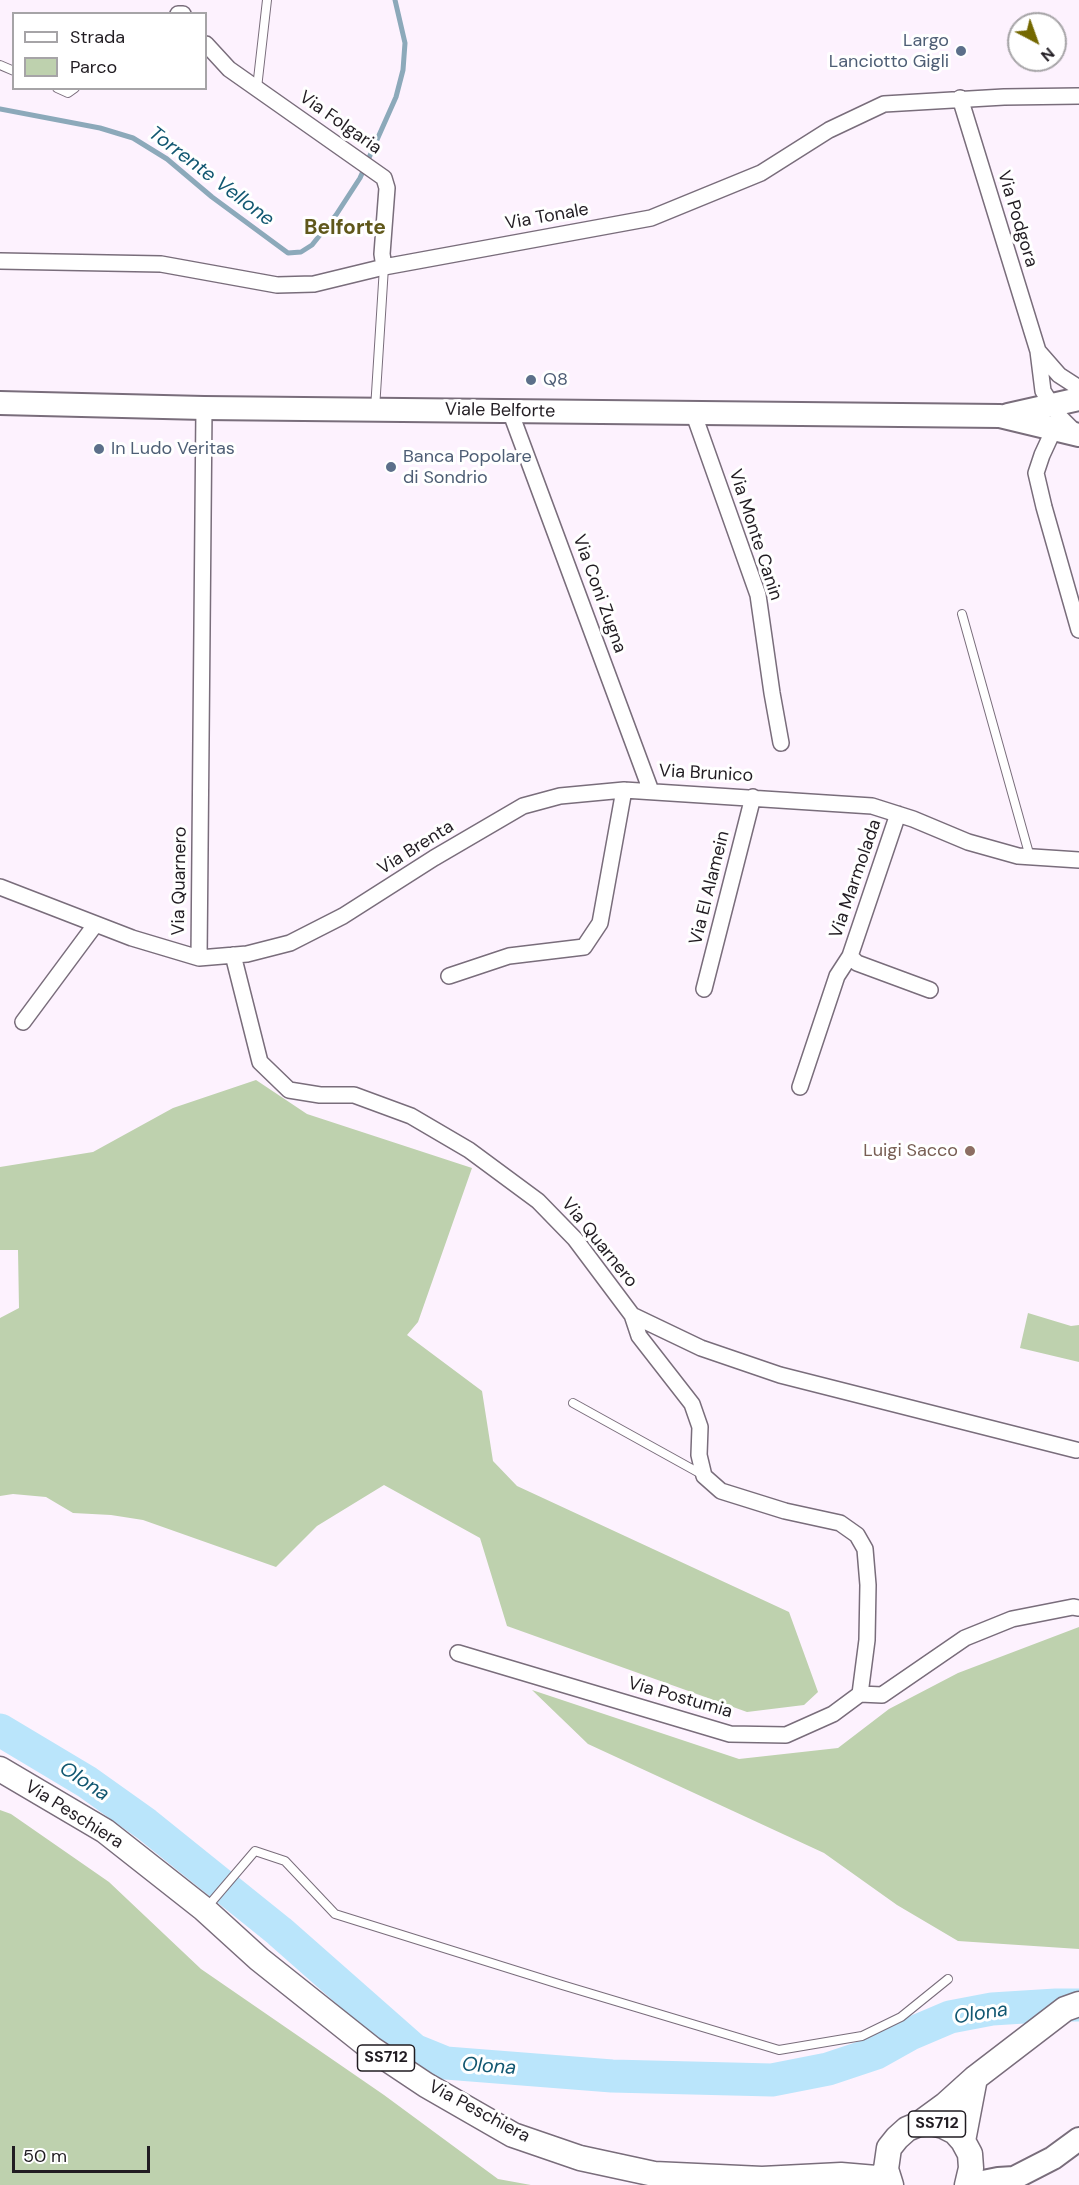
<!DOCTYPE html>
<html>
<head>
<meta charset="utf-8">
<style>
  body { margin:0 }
  #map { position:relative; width:1079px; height:2185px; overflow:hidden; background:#fdf2fe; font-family:"DM Sans",sans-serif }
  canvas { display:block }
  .legend { position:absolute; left:12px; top:12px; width:195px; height:78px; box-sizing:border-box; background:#fff; border:2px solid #a6a4a7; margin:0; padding:8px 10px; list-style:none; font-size:18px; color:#211c22 }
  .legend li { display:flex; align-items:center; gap:12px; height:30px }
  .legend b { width:30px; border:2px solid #a6a4a7 }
  .north { position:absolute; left:1007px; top:12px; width:60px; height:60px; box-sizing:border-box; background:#fff; border:2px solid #a6a4a7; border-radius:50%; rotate:139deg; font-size:16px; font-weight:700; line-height:24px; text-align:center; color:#211c22 }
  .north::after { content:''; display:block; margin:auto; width:21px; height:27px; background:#746800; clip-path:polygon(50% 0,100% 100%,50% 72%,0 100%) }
  .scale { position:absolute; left:12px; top:2146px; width:138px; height:27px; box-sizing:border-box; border:3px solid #211c22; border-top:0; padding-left:8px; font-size:18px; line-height:21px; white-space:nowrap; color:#211c22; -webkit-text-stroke:4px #fff; paint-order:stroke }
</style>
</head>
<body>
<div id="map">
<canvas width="1079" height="2185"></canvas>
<ul class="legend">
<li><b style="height:8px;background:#fff"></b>Strada</li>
<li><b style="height:16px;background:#bed1ae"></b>Parco</li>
</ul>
<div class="north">N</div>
<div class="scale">50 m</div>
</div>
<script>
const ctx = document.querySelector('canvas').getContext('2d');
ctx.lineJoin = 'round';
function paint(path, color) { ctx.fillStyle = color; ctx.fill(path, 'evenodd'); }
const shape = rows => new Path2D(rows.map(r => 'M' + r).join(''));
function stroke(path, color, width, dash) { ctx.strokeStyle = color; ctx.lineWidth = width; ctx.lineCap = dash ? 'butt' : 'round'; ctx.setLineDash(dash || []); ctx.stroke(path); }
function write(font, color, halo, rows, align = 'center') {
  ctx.font = font + ' "DM Sans",sans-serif'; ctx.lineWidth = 6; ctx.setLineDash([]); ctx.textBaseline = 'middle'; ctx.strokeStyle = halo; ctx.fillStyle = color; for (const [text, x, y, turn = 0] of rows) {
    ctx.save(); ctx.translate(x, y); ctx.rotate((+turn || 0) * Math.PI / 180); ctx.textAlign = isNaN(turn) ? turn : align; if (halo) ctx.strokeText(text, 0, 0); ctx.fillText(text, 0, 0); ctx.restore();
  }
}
const green = shape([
  [256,1080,307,1114,472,1168,418,1322,407,1335,482,1391,493,1461,517,1486,789,1612,818,1692,804,1705,747,1712,507,1626,480,1538,384,1485,317,1526,276,1567,143,1520,111,1515,73,1513,46,1497,13,1494,0,1496,0,1318,19,1308,18,1250,0,1250,0,1167,93,1152,173,1108],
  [1028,1313,1071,1326,1079,1325,1079,1362,1020,1348],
  [1079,1627,1079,1949,958,1941,897,1905,824,1853,588,1744,532,1690,739,1759,838,1748,889,1709,958,1673],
  [0,1810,11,1814,109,1882,201,1969,384,2095,498,2179,531,2185,0,2185]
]);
const stream = shape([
  [0,109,100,128,133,138,167,159,212,197,288,253,301,252,312,245,336,215,360,178,396,97,403,70,405,43,395,0]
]);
const river = shape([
  [0,1730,87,1782,146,1824,279,1931,414,2050,446,2063,612,2076,772,2080,828,2069,876,2053,910,2034,950,2017,992,2009,1056,2005,1079,2005]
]);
const lane = shape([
  [0,65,14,71],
  [57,88,68,93,75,88],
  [257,88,267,0],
  [375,409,384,267],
  [962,614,1030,857],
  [573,1403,703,1475],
  [208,1906,255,1851,285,1861,335,1914,562,1985,779,2050,862,2036,901,2017,948,1979]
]);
const street = shape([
  [178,14,183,14],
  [206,44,229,69,384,178,387,188,382,254,384,267],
  [960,98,1038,351,1043,391,1059,416,1075,432],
  [0,261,161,264,277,285,314,284,384,267,651,218,761,173,829,130,884,104,1004,97,1079,96],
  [1038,351,1059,375,1079,388],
  [204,408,199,958,247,954,290,943,343,916,434,858,523,806,560,796,624,790,872,806,913,819,968,842,1018,856,1079,860],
  [510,411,651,791],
  [693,412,758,595,772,693,781,743],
  [1054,429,1042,455,1036,473,1044,507,1079,630],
  [898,814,850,956,857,963,930,990],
  [0,887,132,938,199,958],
  [233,955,260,1062,289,1090,320,1095,354,1095,411,1116,469,1150,538,1201,575,1239,632,1315,701,1348,780,1375,1076,1450],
  [449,976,509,956,584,947,600,923,624,790],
  [704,989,753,797],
  [23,1022,95,925],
  [800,1087,837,976,850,956],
  [632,1315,639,1336,692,1404,700,1427,699,1455,704,1476,721,1491,785,1511,840,1523,857,1535,865,1549,868,1585,867,1640,860,1694],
  [458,1653,730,1734,786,1735,833,1714,860,1694,882,1695,965,1638,1012,1619,1073,1607,1079,1608]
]);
const secondary = shape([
  [0,403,204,408,1000,416,1079,435],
  [1008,415,1079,399],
  [968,2185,998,2179,1014,2178,1053,2158,1079,2139]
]);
const primary = shape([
  [0,1769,105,1831,204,1909,259,1959,372,2049,426,2085,513,2135,580,2158,654,2174,762,2179,841,2175,888,2179],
  [919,2124,945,2105,975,2078,1065,2009,1079,2004],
  [963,2141,975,2078],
  [891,2185,886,2169,889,2148,897,2138,907,2129,919,2124,931,2123,943,2126,955,2132,963,2141,970,2154,971,2168,967,2185]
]);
const markers = [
  [961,51,6,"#5c6f8a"],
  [531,380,6,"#5c6f8a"],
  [99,449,6,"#5c6f8a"],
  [391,467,6,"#5c6f8a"],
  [970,1151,6,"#8d6e63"]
];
const shields = [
  [386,2058,57],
  [937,2124,57]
];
const shieldNames = [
  ["SS712",386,2058],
  ["SS712",937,2124]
];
const serviceNames = [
  ["Largo",949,41,"right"],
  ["Lanciotto Gigli",949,62,"right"],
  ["Q8",543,380],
  ["In Ludo Veritas",111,449],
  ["Banca Popolare",403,457],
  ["di Sondrio",403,478]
];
const streetNames = [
  ["Via Folgaria",340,123,35],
  ["Via Tonale",547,217,-10],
  ["Via Podgora",1017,219,73],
  ["Viale Belforte",500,411,1],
  ["Via Monte Canin",755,535,72],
  ["Via Coni Zugna",599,594,70],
  ["Via Brunico",706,774,3],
  ["Via Brenta",416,848,-32],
  ["Via Marmolada",856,879,-71],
  ["Via Quarnero",180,881,-89],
  ["Via El Alamein",710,888,-76],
  ["Via Quarnero",599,1243,51],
  ["Via Postumia",680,1698,16],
  ["Via Peschiera",74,1815,32],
  ["Via Peschiera",479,2112,28]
];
const educationNames = [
  ["Luigi Sacco",958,1151]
];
const waterNames = [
  ["Torrente Vellone",211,177,37],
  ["Olona",84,1782,33],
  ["Olona",981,2014,-9],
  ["Olona",489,2067,4]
];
const quarterNames = [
  ["Belforte",345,228]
];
paint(green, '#bed1ae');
stroke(stream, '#8ca9ba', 5);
stroke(river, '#bae5fb', 33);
stroke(lane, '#796d7b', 10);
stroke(street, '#796d7b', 18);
stroke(secondary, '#796d7b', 26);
stroke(primary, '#796d7b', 27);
stroke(lane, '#fff', 8);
stroke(street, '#fff', 15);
stroke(secondary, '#fff', 22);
stroke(primary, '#fff', 24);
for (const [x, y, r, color] of markers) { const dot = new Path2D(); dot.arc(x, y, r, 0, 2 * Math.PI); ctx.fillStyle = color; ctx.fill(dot); stroke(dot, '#fff', 2); }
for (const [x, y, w] of shields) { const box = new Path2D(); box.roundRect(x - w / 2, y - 13, w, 26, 4.5); ctx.fillStyle = '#fff'; ctx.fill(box); stroke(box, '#211c22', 1.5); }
write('bold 16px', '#211c22', null, shieldNames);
write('18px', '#4e5e75', '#fff', serviceNames, 'left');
write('18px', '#211c22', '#fff', streetNames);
write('18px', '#785e54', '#fff', educationNames, 'right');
write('italic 20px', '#115771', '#fff', waterNames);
write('bold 21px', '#60581b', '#fff', quarterNames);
</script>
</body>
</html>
